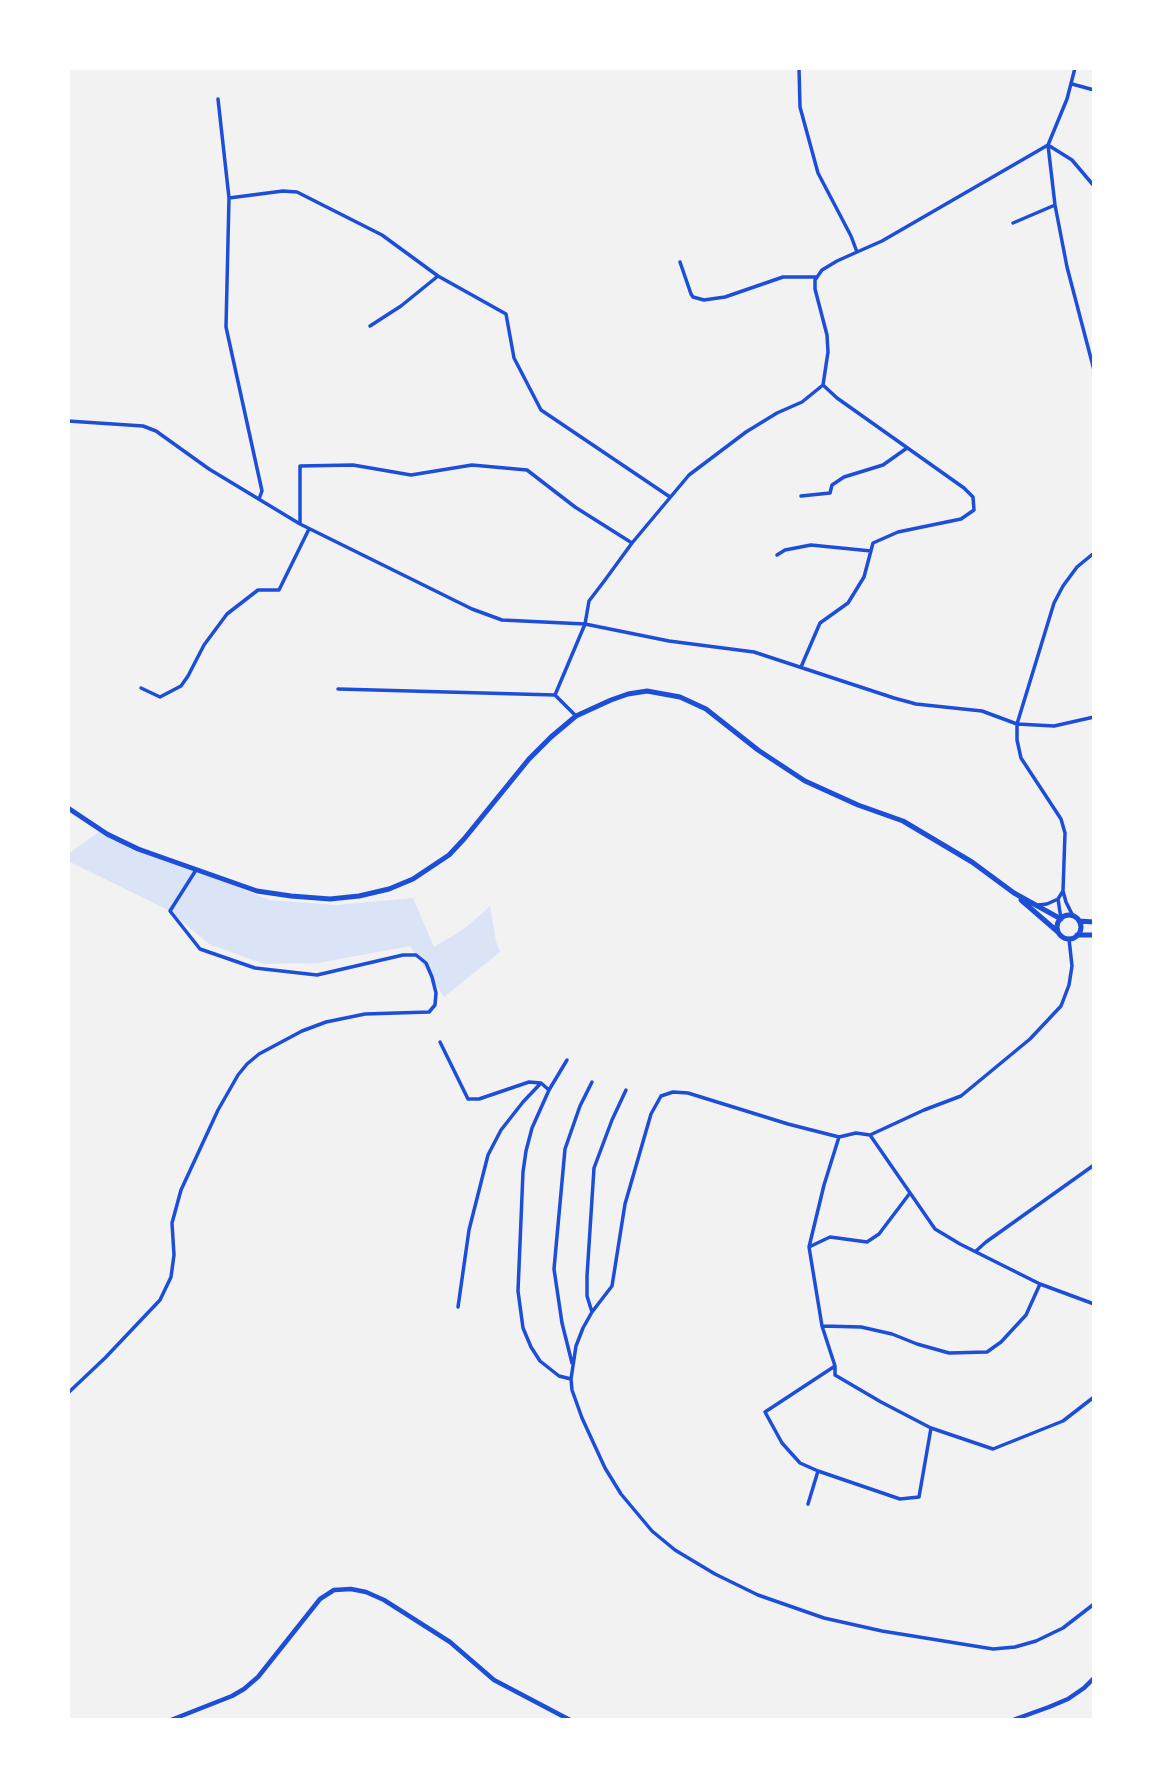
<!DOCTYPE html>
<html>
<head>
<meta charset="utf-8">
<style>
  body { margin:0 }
  #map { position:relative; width:1162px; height:1788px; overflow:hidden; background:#f2f2f2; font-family:"Zilla Slab",serif }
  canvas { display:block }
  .frame { position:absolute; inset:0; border:70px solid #fff; pointer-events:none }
</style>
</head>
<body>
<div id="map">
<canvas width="1162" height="1788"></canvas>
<div class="frame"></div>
</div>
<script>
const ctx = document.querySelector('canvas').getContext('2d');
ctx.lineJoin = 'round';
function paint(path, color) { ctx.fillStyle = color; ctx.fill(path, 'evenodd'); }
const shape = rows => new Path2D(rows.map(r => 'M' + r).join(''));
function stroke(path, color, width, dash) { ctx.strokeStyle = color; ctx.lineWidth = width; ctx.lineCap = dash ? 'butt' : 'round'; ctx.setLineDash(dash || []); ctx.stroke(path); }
const green = shape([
  [101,830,269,900,336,905,413,898,434,947,464,929,490,906,496,941,500,952,444,997,410,946,318,963,264,964,209,944,170,911,68,861,68,854]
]);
const minor = shape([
  [1075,68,1067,99,1048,145,1055,205,1067,267,1094,370],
  [1072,84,1094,90],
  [218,99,229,198,226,327,262,491,259,499],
  [229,198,283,191,297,192,382,235,438,276,506,314,514,358,541,410,670,497],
  [1013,223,1055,205],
  [857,252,882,241,1048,145,1072,160,1094,186],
  [680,262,691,294,693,297,704,300,725,297,783,277,817,277],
  [370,326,401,306,438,276],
  [68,421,143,426,156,431,209,469,300,524,472,609,502,620,585,624,669,641,754,652,894,698,916,704,982,711,1017,724,1054,726,1094,717],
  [801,496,830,493,832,485,844,477,883,465,907,448],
  [300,524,300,466,353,465,411,475,472,465,527,470,575,507,632,543],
  [777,555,785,550,811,545,871,551],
  [801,667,820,623,848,603,864,577,873,543,898,532,961,519,974,510,973,497,964,488,837,398,823,385],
  [141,688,160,697,181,686,188,676,204,645,227,614,258,590,279,590,309,529],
  [338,689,555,695],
  [576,716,555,695,585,624,589,601,605,580,632,543,689,475,746,432,777,413,802,402,823,385,828,352,827,335,815,289,815,280,822,270,837,261,857,252,851,236,818,173,800,107,799,68],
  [1038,905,1047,904,1058,899],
  [1073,916,1066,902,1063,891,1065,833,1061,819,1021,758,1017,740,1017,724,1054,603,1063,586,1077,567,1094,553],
  [1061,919,1058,899,1063,891],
  [1069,939,1072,966,1069,985,1061,1006,1030,1039,961,1096,924,1110,870,1135,856,1133,839,1137,788,1124,688,1093,673,1092,661,1096,651,1114,625,1204,612,1286,592,1312,583,1328,576,1346,571,1379,572,1390,582,1418,605,1468,621,1494,652,1531,675,1550,715,1574,758,1595,824,1618,882,1631,993,1649,1015,1647,1036,1641,1063,1628,1094,1604],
  [440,1042,468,1099,479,1099,529,1082,541,1083],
  [567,1060,549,1090,532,1128,526,1151,523,1172,518,1291,523,1328,531,1347,540,1361,559,1376,571,1379],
  [870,1135,935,1229,960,1244,1040,1284,1094,1304],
  [839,1137,824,1185,809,1247,822,1326,835,1366,835,1375,881,1402,931,1428,993,1449,1063,1421,1094,1397],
  [809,1247,830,1237,867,1242,879,1234,910,1193],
  [976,1251,986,1242,1094,1165],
  [458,1307,469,1230,488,1155,501,1130,523,1102,541,1083,549,1090],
  [592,1312,587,1296,587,1276,594,1168,612,1120,626,1090],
  [822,1326,861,1327,892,1334,917,1344,949,1353,987,1352,1001,1342,1026,1315,1040,1284],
  [572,1363,562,1323,554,1269,565,1149,580,1106,592,1082],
  [835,1366,765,1412,782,1443,800,1463,818,1471,900,1499,919,1497,931,1428],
  [68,1393,105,1358,160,1300,171,1277,174,1255,172,1223,181,1190,218,1110,238,1075,247,1064,259,1054,302,1031,326,1022,365,1014,429,1012,435,1005,436,993,432,977,426,963,416,955,403,955,317,975,255,968,200,949,170,911,196,870],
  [808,1504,818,1471]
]);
const tertiary = shape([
  [171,1720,232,1696,244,1689,258,1677,320,1599,334,1590,351,1589,366,1592,384,1600,450,1642,494,1680,570,1720],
  [1013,1720,1049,1707,1068,1699,1084,1688,1094,1678]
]);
const secondary = shape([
  [68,808,107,834,138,849,257,891,291,896,330,899,359,896,389,889,413,879,449,855,464,839,529,759,551,737,576,716,611,700,628,694,647,691,680,697,706,709,758,750,805,781,858,805,903,821,972,862,1014,893,1061,919],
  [1021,900,1058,932],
  '1057 927a12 12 0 1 1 24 0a12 12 0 1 1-24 0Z',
  [1079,921,1094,922],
  [1077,935,1094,935]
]);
paint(green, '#dbe4f7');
stroke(minor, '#1d4ed8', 3.5);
stroke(tertiary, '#1d4ed8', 4.5);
stroke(secondary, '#1d4ed8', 5);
</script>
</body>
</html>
